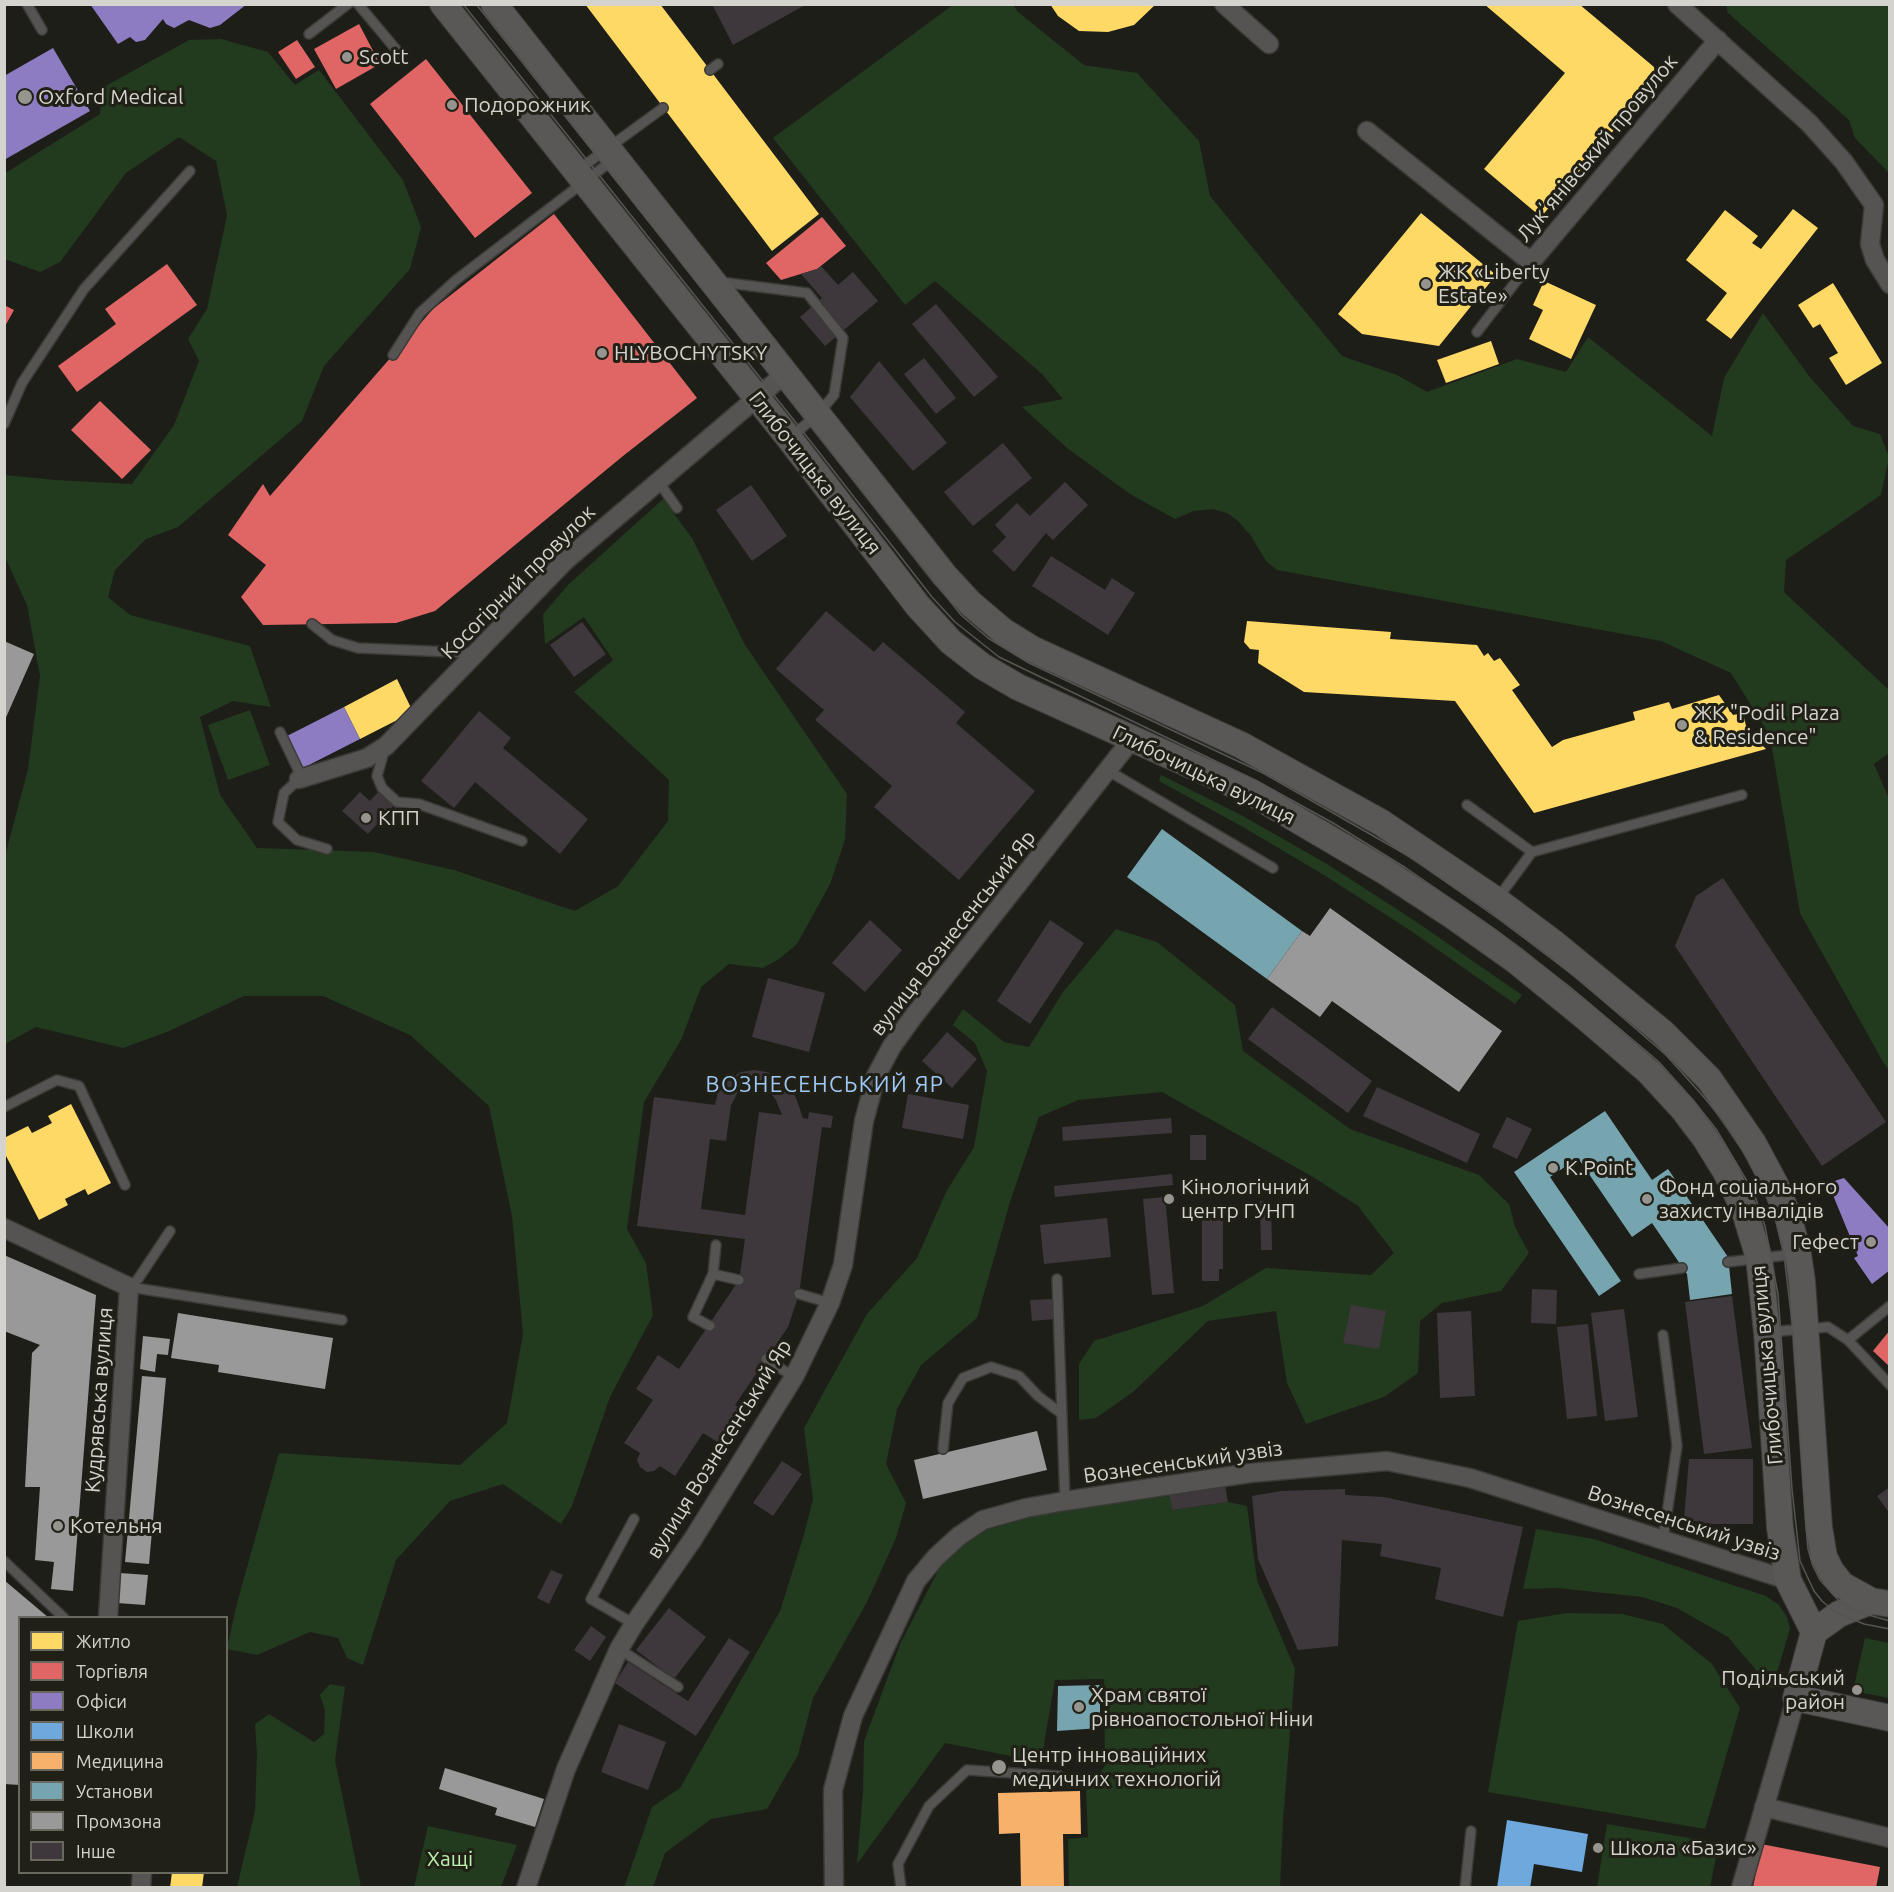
<!DOCTYPE html>
<html>
<head>
<meta charset="utf-8">
<style>
  body { margin:0 }
  #map { position:relative; width:1894px; height:1892px; overflow:hidden; background:#1e1e19; font-family:Ubuntu,sans-serif }
  canvas { display:block }
  .frame { position:absolute; inset:0; border:6px solid #d5d3cd; pointer-events:none }
  .legend { position:absolute; left:18px; top:1616px; width:210px; height:258px; box-sizing:border-box; background:#212016; border:2px solid #69685f; margin:0; padding:8px 10px; list-style:none; font-size:18px; color:#d5d3cd }
  .legend li { display:flex; align-items:center; gap:12px; height:30px }
  .legend b { width:30px; border:2px solid #69685f }
</style>
</head>
<body>
<div id="map">
<canvas width="1894" height="1892"></canvas>
<div class="frame"></div>
<ul class="legend">
<li><b style="height:16px;background:#ffd966"></b>Житло</li>
<li><b style="height:16px;background:#e06666"></b>Торгівля</li>
<li><b style="height:16px;background:#8e7cc3"></b>Офіси</li>
<li><b style="height:16px;background:#6fa8dc"></b>Школи</li>
<li><b style="height:16px;background:#f6b26b"></b>Медицина</li>
<li><b style="height:16px;background:#76a5af"></b>Установи</li>
<li><b style="height:16px;background:#999"></b>Промзона</li>
<li><b style="height:16px;background:#3e383d"></b>Інше</li>
</ul>
</div>
<script>
const ctx = document.querySelector('canvas').getContext('2d');
ctx.lineJoin = 'round';
function paint(path, color) { ctx.fillStyle = color; ctx.fill(path, 'evenodd'); }
const shape = rows => new Path2D(rows.map(r => 'M' + r).join(''));
function stroke(path, color, width, dash) { ctx.strokeStyle = color; ctx.lineWidth = width; ctx.lineCap = dash ? 'butt' : 'round'; ctx.setLineDash(dash || []); ctx.stroke(path); }
function write(font, color, halo, rows, align = 'center') {
  ctx.font = font + ' Ubuntu,sans-serif'; ctx.lineWidth = 6; ctx.setLineDash([]); ctx.textBaseline = 'middle'; ctx.strokeStyle = halo; ctx.fillStyle = color; for (const [text, x, y, turn = 0] of rows) {
    ctx.save(); ctx.translate(x, y); ctx.rotate((+turn || 0) * Math.PI / 180); ctx.textAlign = isNaN(turn) ? turn : align; if (halo) ctx.strokeText(text, 0, 0); ctx.fillText(text, 0, 0); ctx.restore();
  }
}
const green = shape([
  [954,4,1013,5,1018,12,1084,65,1137,73,1199,141,1210,196,1342,356,1397,375,1427,392,1517,359,1566,372,1588,337,1712,436,1724,378,1763,313,1809,376,1853,426,1880,434,1889,457,1881,495,1786,560,1784,592,1889,690,1889,753,1874,764,1890,801,1889,1070,1883,1062,1800,913,1770,736,1731,673,1661,641,1277,570,1266,561,1251,536,1238,521,1227,513,1212,509,1194,511,1175,519,1130,494,1067,448,1022,407,1063,399,1042,374,935,281,905,305,773,138],
  [1726,5,1889,5,1889,173,1855,138,1849,120,1728,13],
  [221,39,268,52,295,85,319,70,403,180,421,227,410,269,324,366,302,421,178,527,146,539,115,570,108,597,130,615,250,646,271,707,233,701,200,717,220,795,257,848,374,852,454,870,575,911,618,886,668,821,669,780,574,692,613,660,584,617,545,644,543,614,569,584,663,499,692,538,745,645,847,794,845,840,830,884,797,944,779,959,763,968,729,964,701,987,681,1040,644,1102,627,1229,646,1263,653,1315,610,1397,572,1506,561,1524,503,1484,450,1501,396,1560,363,1665,347,1658,338,1638,310,1632,257,1655,227,1649,237,1603,279,1453,460,1465,507,1423,523,1334,512,1216,489,1106,410,1035,323,996,244,996,167,1032,123,1048,36,1027,5,1044,5,856,28,769,40,676,27,605,5,557,6,475,55,480,132,484,174,425,199,361,188,339,207,309,227,215,216,161,179,137,126,173,60,262,40,272,5,259,5,171,7,172,100,114,102,88,189,40],
  [250,710,270,765,228,780,208,725],
  [1161,775,1241,815,1327,864,1418,923,1522,995,1515,1004,1411,931,1324,875,1243,827,1159,781],
  [1116,929,1157,942,1235,1005,1243,1051,1350,1129,1479,1175,1509,1204,1515,1227,1529,1253,1501,1291,1442,1303,1420,1321,1418,1373,1384,1397,1306,1424,1287,1383,1276,1311,1208,1321,1133,1392,1096,1418,1079,1420,1079,1364,1094,1341,1203,1306,1266,1268,1371,1275,1394,1253,1358,1206,1313,1177,1162,1092,1078,1100,1039,1117,1010,1202,977,1318,921,1365,897,1409,886,1464,906,1503,896,1538,867,1602,813,1698,798,1755,767,1809,711,1819,665,1853,653,1887,624,1888,652,1807,680,1788,780,1611,803,1538,813,1499,804,1428,867,1314,917,1258,946,1192,974,1147,987,1071,975,1043,953,1025,963,1009,1004,1042,1029,1047,1063,992],
  [1170,1496,1172,1510,1228,1502,1247,1506,1257,1580,1295,1669,1283,1821,1280,1887,1069,1887,1068,1839,1088,1837,1086,1791,1105,1766,1104,1679,1055,1680,1041,1762,945,1743,857,1864,863,1792,864,1741,901,1642,939,1569,962,1545,989,1529,1048,1512],
  [1536,1529,1594,1539,1766,1596,1779,1605,1787,1617,1790,1629,1772,1689,1728,1637,1677,1608,1642,1597,1557,1588,1523,1589],
  [1567,1613,1622,1614,1663,1624,1712,1664,1740,1708,1705,1829,1488,1792,1518,1621],
  [1865,1638,1889,1643,1889,1698,1853,1691],
  [330,1684,345,1687,335,1760,361,1887,237,1887,255,1811,257,1754,255,1724,269,1714,314,1742,324,1734,325,1710,320,1695],
  [1607,1824,1719,1843,1710,1887,1597,1887],
  [428,1826,517,1845,501,1887,414,1887]
]);
const homes = shape([
  [585,4,660,4,819,214,772,251],
  [1050,4,1156,4,1134,25,1108,32,1079,31,1058,16],
  [1484,4,1579,4,1654,67,1655,81,1541,217,1484,169,1565,73],
  [1793,209,1818,228,1731,339,1706,320,1727,293,1686,260,1725,210,1758,236,1752,243,1761,249],
  [1421,213,1496,275,1439,346,1362,334,1338,314],
  [1544,281,1596,305,1571,359,1529,339,1543,310,1533,305],
  [1833,283,1882,363,1846,385,1829,358,1838,353,1820,324,1813,328,1798,305],
  [1491,341,1499,364,1446,383,1437,360],
  [1247,621,1391,632,1390,639,1477,645,1484,656,1488,653,1494,661,1500,658,1520,685,1512,690,1552,747,1563,740,1635,720,1633,712,1669,702,1672,709,1719,695,1733,715,1743,713,1747,730,1766,749,1534,813,1455,701,1304,692,1258,663,1259,650,1250,649,1244,642],
  [397,679,413,712,360,739,344,707],
  [71,1104,111,1183,88,1195,85,1189,65,1199,68,1205,39,1220,4,1152,4,1138,28,1126,32,1133,52,1123,48,1116],
  [172,1872,204,1872,202,1888,170,1888]
]);
const shops = shape([
  [359,24,380,64,336,89,314,49],
  [297,40,315,67,296,79,278,52],
  [426,59,532,193,475,238,370,104],
  [554,214,697,398,623,456,435,611,396,623,263,625,241,597,266,565,228,535,263,484,270,496,433,309],
  [822,217,846,246,817,269,781,280,766,263],
  [167,264,197,305,77,392,58,366,116,324,105,309],
  [4,305,14,310,4,328],
  [100,401,151,450,122,479,71,430],
  [1890,1330,1890,1367,1873,1351],
  [1761,1844,1880,1867,1876,1888,1753,1888]
]);
const offices = shape([
  [90,4,247,4,220,25,210,28,189,20,174,28,166,24,163,19,145,40,136,42,130,37,118,44],
  [53,48,90,111,4,160,4,76],
  [344,707,360,739,301,769,285,737],
  [1844,1178,1890,1229,1890,1270,1872,1284,1854,1258,1858,1256,1828,1183]
]);
const schools = shape([
  [1507,1820,1588,1834,1582,1872,1534,1864,1530,1888,1497,1888]
]);
const health = shape([
  [1080,1791,1081,1834,1063,1834,1064,1888,1021,1888,1020,1833,999,1834,998,1793]
]);
const public = shape([
  [1162,829,1302,931,1267,979,1127,877],
  [1605,1111,1652,1180,1668,1169,1728,1257,1732,1294,1690,1300,1687,1274,1652,1223,1632,1237,1578,1158,1550,1177,1621,1281,1599,1296,1514,1172],
  [1100,1685,1100,1728,1057,1731,1058,1686]
]);
const industry = shape([
  [4,641,34,654,4,722],
  [1330,908,1502,1031,1459,1092,1332,1001,1320,1017,1267,979,1302,931,1310,936],
  [4,1255,96,1295,73,1591,51,1589,54,1562,35,1560,40,1487,25,1487,32,1353,40,1345,4,1331],
  [178,1313,333,1338,325,1389,218,1372,219,1365,171,1358],
  [143,1336,170,1339,168,1355,157,1354,155,1372,140,1369],
  [142,1376,166,1378,149,1564,125,1562],
  [1037,1431,1047,1470,923,1499,914,1460],
  [120,1573,148,1575,145,1605,117,1603],
  [4,1580,49,1618,20,1618,20,1785,4,1784],
  [445,1768,544,1799,535,1827,495,1815,497,1808,439,1789]
]);
const building = shape([
  [712,4,807,4,733,45],
  [821,266,838,285,853,272,878,301,825,346,800,317,822,298,801,274,817,269],
  [936,304,998,377,974,397,912,324],
  [924,358,956,398,936,414,904,374],
  [879,361,947,443,913,471,850,397],
  [1003,443,1032,478,973,526,944,492],
  [1065,482,1088,505,1053,540,1046,533,1014,572,992,551,1006,537,995,525,1017,503,1030,516],
  [751,485,787,536,752,561,716,510],
  [1051,556,1105,590,1112,578,1135,593,1108,635,1032,586],
  [826,611,874,652,883,642,965,712,956,723,1035,791,959,880,874,807,892,786,815,720,824,710,776,669],
  [582,622,606,654,574,677,550,645],
  [479,711,511,738,503,748,588,819,560,854,475,782,454,808,421,781],
  [379,791,394,805,368,834,342,811,360,792,370,801],
  [1723,878,1886,1122,1822,1166,1675,946,1696,896],
  [870,920,902,950,865,992,832,963],
  [1050,920,1084,943,1030,1024,997,1001],
  [768,978,825,993,809,1052,752,1037],
  [1272,1007,1372,1081,1348,1113,1248,1039],
  [947,1032,977,1059,952,1088,922,1061],
  [754,1070,767,1072,780,1078,790,1087,796,1098,803,1118,808,1119,809,1112,833,1116,831,1128,822,1127,799,1294,788,1327,735,1405,744,1411,722,1445,703,1433,675,1476,660,1466,654,1471,647,1472,640,1467,637,1460,640,1453,624,1443,653,1400,636,1389,658,1355,679,1369,739,1280,745,1239,637,1226,654,1097,715,1105,719,1088,729,1079,741,1072],
  [752,1085,766,1088,776,1100,782,1115,759,1112,745,1215,701,1209,710,1139,726,1141,731,1105,738,1092],
  [1377,1087,1480,1134,1467,1163,1363,1116],
  [908,1094,969,1105,963,1139,902,1128],
  [1507,1117,1532,1129,1517,1159,1492,1147],
  [1171,1118,1172,1133,1063,1141,1062,1127],
  [1190,1135,1206,1135,1206,1160,1190,1160],
  [1172,1174,1173,1185,1055,1197,1054,1186],
  [1165,1197,1174,1293,1152,1295,1143,1199],
  [1260,1201,1271,1201,1272,1250,1261,1250],
  [1202,1209,1223,1209,1223,1269,1219,1269,1219,1281,1202,1281],
  [1107,1218,1111,1257,1044,1264,1040,1225],
  [1532,1289,1557,1290,1556,1324,1531,1323],
  [1732,1296,1752,1448,1704,1454,1685,1302],
  [1052,1299,1054,1319,1032,1321,1030,1300],
  [1351,1305,1386,1311,1379,1349,1343,1343],
  [1624,1309,1638,1417,1605,1421,1591,1313],
  [1471,1311,1475,1396,1440,1398,1437,1313],
  [1588,1324,1597,1416,1567,1419,1557,1327],
  [1689,1459,1753,1459,1753,1524,1712,1524,1684,1519],
  [782,1461,802,1474,773,1516,753,1503],
  [1225,1485,1228,1502,1172,1510,1169,1492],
  [1890,1487,1890,1514,1877,1496],
  [1345,1489,1345,1495,1384,1497,1523,1527,1503,1617,1435,1599,1441,1568,1380,1556,1382,1544,1342,1540,1338,1646,1298,1650,1258,1559,1252,1496,1281,1491],
  [551,1570,563,1575,549,1604,537,1598],
  [669,1608,706,1637,674,1679,636,1650],
  [591,1626,606,1637,590,1661,574,1650],
  [729,1638,750,1652,696,1736,615,1683,628,1662,688,1701],
  [619,1724,666,1742,648,1790,601,1772]
]);
const service = shape([
  [27,4,42,30],
  [358,4,399,53],
  [309,34,348,4],
  [710,70,718,64],
  [578,170,663,108],
  [720,282,807,293,843,338,834,395,818,414,791,437],
  [1477,332,1531,262],
  [393,355,420,313,456,280,614,159],
  [4,424,22,383,84,289,190,171],
  [658,481,677,508],
  [312,624,332,640,358,648,474,653],
  [280,732,302,778],
  [385,748,377,776,382,788,397,802,419,804,522,841],
  [1107,770,1273,868],
  [299,779,284,793,278,822,297,840,327,849],
  [1467,805,1532,852],
  [1498,898,1532,852,1742,795],
  [4,1107,57,1080,79,1086,125,1185],
  [1728,1262,1797,1254],
  [713,1274,739,1280],
  [1639,1274,1682,1268],
  [1057,1279,1065,1501],
  [129,1287,342,1320],
  [129,1287,138,1279,170,1231],
  [799,1294,830,1303],
  [710,1326,693,1317,713,1274,716,1245],
  [1769,1332,1828,1327,1848,1340,1890,1385],
  [1663,1335,1677,1446,1663,1540],
  [1848,1340,1890,1306],
  [766,1359,794,1377],
  [943,1449,948,1403,963,1378,991,1367,1019,1376,1038,1396,1062,1414],
  [634,1519,591,1599,634,1624],
  [4,1561,64,1618],
  [619,1649,678,1687],
  [901,1888,898,1864,929,1806,967,1770,1059,1776],
  [1465,1888,1471,1831]
]);
const minor = shape([
  [1224,4,1269,44],
  [1677,4,1809,123,1844,162,1874,205,1870,244,1875,260,1890,284],
  [1367,131,1531,262,1718,40],
  [299,779,367,758,386,746,565,561,786,373],
  [4,1228,129,1287,108,1618],
  [1764,1807,1890,1838],
  [141,1888,142,1872],
  [526,1888,566,1769,619,1649,634,1624,693,1539,794,1377,830,1303,843,1265,864,1121,876,1076,892,1046,913,1017,1132,739],
  [834,1888,833,1790,853,1716,916,1581,936,1557,959,1536,983,1520,1026,1508,1065,1501,1250,1473,1387,1461,1470,1478,1788,1580],
  [1741,1888,1796,1698]
]);
const secondary = shape([
  [443,4,789,438,918,606,951,642,982,666,1018,687,1250,792,1386,872,1453,916,1515,960,1585,1017,1649,1072,1683,1109,1705,1138,1726,1172,1744,1209,1759,1258,1767,1333,1780,1528,1788,1580,1814,1632],
  [494,4,945,576,971,604,1003,631,1032,649,1241,745,1382,823,1496,900,1555,944,1662,1032,1709,1079,1753,1143,1775,1184,1789,1218,1798,1254,1802,1281,1819,1527,1824,1557,1831,1571,1842,1585,1871,1601,1890,1604],
  [1871,1601,1839,1614,1814,1632,1796,1698,1890,1718]
]);
const tram = shape([
  [463,4,801,429,932,597,955,622,999,657,1257,781,1333,823,1406,868,1496,930,1570,987,1658,1061,1693,1100,1716,1129,1754,1193,1765,1226,1778,1294,1792,1489,1800,1561,1814,1591,1822,1601,1835,1612,1864,1624,1890,1629],
  [476,4,961,615,988,638,1029,663,1263,773,1412,858,1500,920,1577,978,1666,1055,1702,1095,1726,1124,1746,1156,1766,1195,1776,1222,1784,1255,1793,1330,1806,1527,1808,1549,1813,1566,1820,1580,1841,1603,1858,1612,1890,1621]
]);
const markers = [
  [347,57,6,"#95948e"],
  [25,97,8,"#95948e"],
  [452,105,6,"#95948e"],
  [1426,284,6,"#95948e"],
  [602,353,6,"#95948e"],
  [1682,725,6,"#95948e"],
  [366,818,6,"#95948e"],
  [1553,1168,6,"#95948e"],
  [1169,1199,6,"#95948e"],
  [1647,1199,6,"#95948e"],
  [1871,1242,6,"#95948e"],
  [58,1526,6,"#95948e"],
  [1857,1690,6,"#95948e"],
  [1079,1707,6,"#95948e"],
  [999,1767,8,"#95948e"],
  [1598,1848,6,"#95948e"]
];
const poiNames = [
  ["Scott",359,57],
  ["Oxford Medical",38,97],
  ["Подорожник",464,105],
  ["ЖК «Liberty",1438,272],
  ["Estate»",1438,296],
  ["HLYBOCHYTSKY",614,353],
  ["ЖК \"Podil Plaza",1694,713],
  ["& Residence\"",1694,737],
  ["КПП",378,818],
  ["K.Point",1565,1168],
  ["Кінологічний",1181,1187],
  ["центр ГУНП",1181,1211],
  ["Фонд соціального",1659,1187],
  ["захисту інвалідів",1659,1211],
  ["Гефест",1859,1242,"right"],
  ["Котельня",70,1526],
  ["Подільський",1845,1678,"right"],
  ["район",1845,1702,"right"],
  ["Храм святої",1091,1695],
  ["рівноапостольної Ніни",1091,1719],
  ["Центр інноваційних",1012,1755],
  ["медичних технологій",1012,1779],
  ["Школа «Базис»",1610,1848]
];
const streetNames = [
  ["Лукʼянівський провулок",1597,148,-50],
  ["Глибочицька вулиця",815,473,52],
  ["Косогірний провулок",518,582,-45],
  ["Глибочицька вулиця",1204,775,26],
  ["вулиця Вознесенський Яр",953,933,-52],
  ["Глибочицька вулиця",1767,1365,-95],
  ["Кудрявська вулиця",99,1400,-86],
  ["вулиця Вознесенський Яр",719,1449,-58],
  ["Вознесенський узвіз",1183,1462,-8],
  ["Вознесенський узвіз",1684,1523,18]
];
const parkNames = [
  ["Хащі",450,1859]
];
const neighbourhoodNames = [
  ["ВОЗНЕСЕНСЬКИЙ ЯР",825,1085]
];
paint(green, '#223a1d');
paint(homes, '#ffd966');
paint(shops, '#e06666');
paint(offices, '#8e7cc3');
paint(schools, '#6fa8dc');
paint(health, '#f6b26b');
paint(public, '#76a5af');
paint(industry, '#999');
paint(building, '#3e383d');
stroke(service, '#3a3a37', 12);
stroke(minor, '#3a3a37', 21);
stroke(secondary, '#3a3a37', 28);
stroke(service, '#555452', 9);
stroke(minor, '#555452', 18);
stroke(secondary, '#5a5757', 26);
stroke(tram, '#565553', 1.5);
for (const [x, y, r, color] of markers) { const dot = new Path2D(); dot.arc(x, y, r, 0, 2 * Math.PI); ctx.fillStyle = color; ctx.fill(dot); stroke(dot, '#212016', 2); }
write('21px', '#d5d3cd', '#212016', poiNames, 'left');
write('21px', '#d5d3cd', '#212016', streetNames);
write('21px', '#b9f0ad', '#212016', parkNames);
ctx.letterSpacing = '1.5px';
write('22px', '#9fc9f8', '#212016', neighbourhoodNames);
ctx.letterSpacing = '0px';
</script>
</body>
</html>
